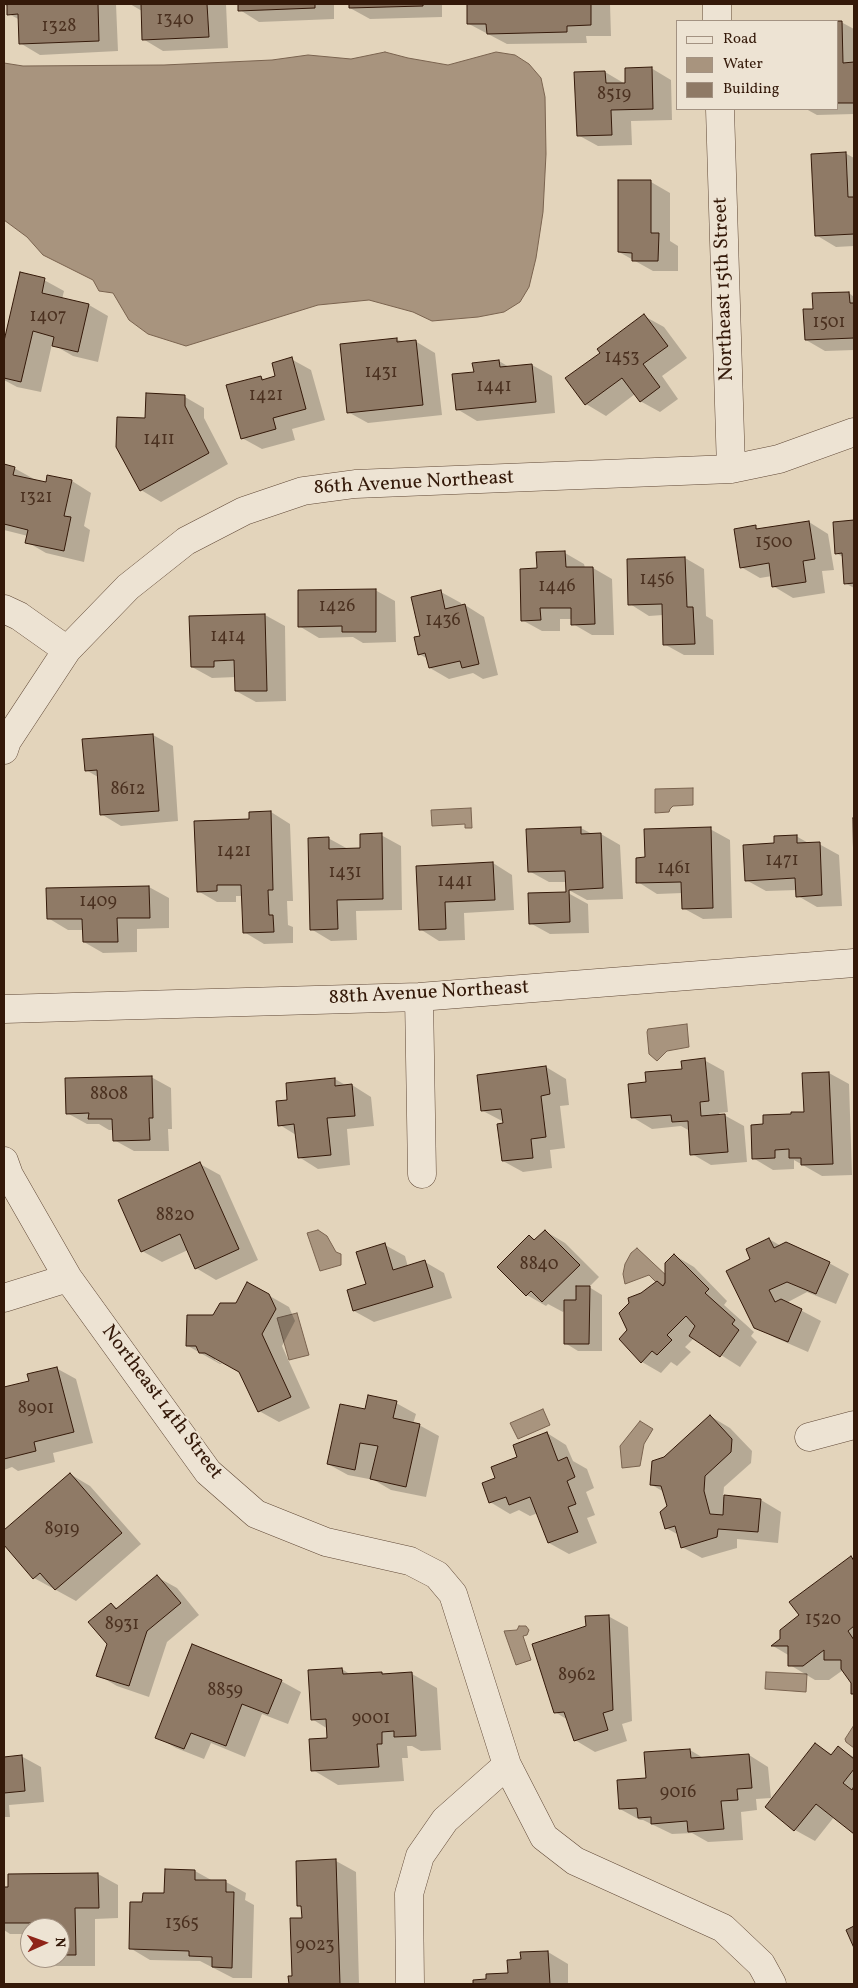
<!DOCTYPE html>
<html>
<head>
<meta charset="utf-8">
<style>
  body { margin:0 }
  #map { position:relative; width:858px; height:1988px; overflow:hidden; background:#e3d4bb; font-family:Vollkorn,serif }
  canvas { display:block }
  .frame { position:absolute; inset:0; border:5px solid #341909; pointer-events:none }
  .legend { position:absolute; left:676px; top:20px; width:162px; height:90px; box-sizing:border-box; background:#ede3d3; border:1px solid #a39282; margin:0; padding:6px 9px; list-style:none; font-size:15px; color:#341909 }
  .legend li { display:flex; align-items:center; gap:10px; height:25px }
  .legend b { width:25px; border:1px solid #a39282 }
  .north { position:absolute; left:20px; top:1918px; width:50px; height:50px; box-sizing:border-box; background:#ede3d3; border:1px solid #a39282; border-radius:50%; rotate:88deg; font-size:14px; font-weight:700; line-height:20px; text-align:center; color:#341909 }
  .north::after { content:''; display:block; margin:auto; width:18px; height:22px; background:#8f2418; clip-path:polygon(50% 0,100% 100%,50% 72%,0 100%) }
</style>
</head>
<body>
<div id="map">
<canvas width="858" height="1988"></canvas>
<div class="frame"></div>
<ul class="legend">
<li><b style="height:6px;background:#ede3d3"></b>Road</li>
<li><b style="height:14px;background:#a8947e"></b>Water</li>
<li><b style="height:14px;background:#8f7a66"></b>Building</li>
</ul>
<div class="north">N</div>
</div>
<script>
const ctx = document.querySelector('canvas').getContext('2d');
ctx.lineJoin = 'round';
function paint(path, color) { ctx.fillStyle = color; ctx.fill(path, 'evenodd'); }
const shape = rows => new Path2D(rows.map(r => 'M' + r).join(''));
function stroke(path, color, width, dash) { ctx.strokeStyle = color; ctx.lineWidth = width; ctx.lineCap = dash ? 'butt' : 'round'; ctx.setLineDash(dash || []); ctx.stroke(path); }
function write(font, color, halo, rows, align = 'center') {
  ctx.font = font + ' Vollkorn,serif'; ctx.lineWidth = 4; ctx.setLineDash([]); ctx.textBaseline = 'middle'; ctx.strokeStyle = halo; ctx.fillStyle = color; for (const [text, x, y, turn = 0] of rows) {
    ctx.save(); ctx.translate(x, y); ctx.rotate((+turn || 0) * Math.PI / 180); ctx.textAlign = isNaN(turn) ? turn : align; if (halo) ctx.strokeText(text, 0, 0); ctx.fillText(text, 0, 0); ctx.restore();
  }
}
const water = shape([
  [385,52,408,58,448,65,496,52,515,55,529,64,541,78,545,97,546,154,543,212,536,258,529,287,520,302,504,312,478,317,432,321,413,312,369,300,318,305,186,346,148,334,129,320,113,293,99,291,93,280,43,255,27,237,4,220,4,63,23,66,164,65,272,60,308,55,351,59,385,52],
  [693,788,693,805,673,806,670,809,669,812,655,813,655,789,693,788],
  [471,808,472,828,465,828,465,824,432,826,431,810,471,808],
  [687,1024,689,1047,667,1051,657,1061,649,1054,647,1032,648,1029,687,1024],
  [318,1230,327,1236,336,1252,341,1254,341,1265,320,1271,307,1233,318,1230],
  [637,1248,669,1278,661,1287,649,1275,625,1284,623,1274,625,1264,631,1253,637,1248],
  [297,1313,309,1355,289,1360,277,1318,297,1313],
  [543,1409,550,1425,518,1439,510,1423,543,1409],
  [640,1421,653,1429,644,1444,640,1466,622,1468,620,1446,640,1421],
  [519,1626,526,1626,529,1630,527,1635,523,1636,531,1660,516,1665,504,1631,517,1630,519,1626],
  [766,1672,807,1674,806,1692,765,1689,766,1672],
  [854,1725,854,1748,846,1742,845,1739,854,1725]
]);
const shadow = shape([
  [4,4,116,4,118,51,40,55,20,43,20,20,9,14,8,7],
  [130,4,226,4,228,48,163,51,143,39,142,11],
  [239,4,334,4,334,19,259,22,240,10],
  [350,4,442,4,442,17,370,19,350,8],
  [468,4,610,4,611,36,586,36,587,43,507,44,469,24],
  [837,22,841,22,854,29,854,114,817,115,806,109,837,109],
  [651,68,671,80,672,120,631,121,632,145,598,146,578,135,605,72,627,85],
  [845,153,854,158,854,246,836,247,816,235],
  [651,182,670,193,670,241,678,246,678,271,653,271,619,252],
  [21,274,44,280,64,291,62,299,89,305,108,316,98,362,73,356,52,344,41,392,17,387,4,380,4,346],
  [849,293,854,297,854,350,825,351,806,340,814,310],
  [644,316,664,327,687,358,662,376,678,399,660,412,640,401,635,394,606,416,586,404,567,378,602,353],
  [396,339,403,342,415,341,435,353,442,415,368,423,348,412],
  [291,359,311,370,325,420,292,429,295,440,262,449,242,438,260,377,266,380,277,377],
  [499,361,509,367,532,365,552,376,555,413,477,421,457,409,475,373],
  [185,397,204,408,204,418,228,464,161,502,141,490,117,447,146,419],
  [4,466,14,468,34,479,33,481,47,484,72,481,91,493,84,526,90,530,84,562,46,553,27,542,28,536,4,530],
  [854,521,854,588,845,583,843,557,836,553,834,523],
  [809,522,828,534,834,570,822,571,825,593,793,598,773,586,772,576,760,578,741,567,755,527,760,530],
  [565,553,584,564,585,568,593,568,612,579,614,635,592,635,573,624,572,619,560,619,560,631,542,631,522,620,538,569],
  [685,558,704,569,706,616,713,620,714,655,684,655,664,644,663,615,649,616,630,604],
  [375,590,395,601,396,642,363,643,353,637,319,638,299,626],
  [441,592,461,603,461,606,465,605,484,617,498,675,483,679,473,673,449,679,430,668,428,659,419,654,421,637],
  [265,615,285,626,286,701,256,702,236,691,236,677,212,678,192,667],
  [153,735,173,746,178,821,121,826,101,814,98,777,86,770],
  [271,812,290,824,293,901,287,901,288,925,293,927,293,943,264,944,244,932,243,896,236,896,236,902,217,902,198,891,251,820],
  [581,828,592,834,601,834,620,845,623,899,587,900,567,889,567,882,549,882,529,871],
  [710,829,730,840,732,918,703,919,683,908,683,893,657,894,638,882,646,859],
  [381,835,401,846,402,910,356,911,357,940,331,941,311,929,328,838,348,849,361,849],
  [796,836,810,844,819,844,839,855,842,906,817,907,798,896,797,890,766,891,746,880],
  [493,863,512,875,514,910,464,913,465,940,439,941,420,929,417,867],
  [149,887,169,898,169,928,137,929,137,952,103,953,84,942,84,930,68,930,48,918,47,889],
  [568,893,588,904,589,933,550,934,530,923],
  [704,1060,724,1071,728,1112,719,1113,720,1115,724,1115,744,1126,747,1162,711,1165,692,1154,690,1131,681,1126,652,1129,632,1117,648,1084,683,1070],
  [546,1067,566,1079,569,1105,560,1106,565,1148,550,1150,552,1168,523,1172,503,1161,504,1122,483,1111],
  [829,1073,849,1084,852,1175,822,1176,794,1160,794,1169,773,1170,753,1158,765,1125,805,1113],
  [151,1077,171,1088,172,1129,168,1129,169,1151,134,1151,114,1140,114,1130,109,1130,99,1124,87,1124,67,1113],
  [335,1079,347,1086,352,1085,371,1097,374,1126,347,1129,350,1165,318,1169,299,1157,296,1135,280,1125,288,1101],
  [200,1164,220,1175,258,1260,216,1280,196,1268,188,1250,162,1262,142,1251],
  [545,1231,565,1243,599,1277,589,1287,602,1295,602,1351,578,1351,565,1343,565,1310,563,1312,548,1304,546,1306,527,1295,530,1236,536,1240],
  [769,1239,781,1246,829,1263,849,1274,836,1304,807,1292,788,1302,789,1304,821,1321,808,1352,776,1338,755,1327],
  [385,1245,405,1256,408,1267,425,1262,444,1273,452,1298,374,1322,354,1311,349,1291,367,1285],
  [674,1255,694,1267,727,1301,724,1305,754,1332,751,1336,757,1342,740,1367,694,1338,685,1347,691,1352,677,1366,671,1362,661,1373,642,1362,629,1330,641,1294,657,1282,664,1286],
  [268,1295,289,1307,295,1321,282,1346,310,1408,279,1422,259,1411,245,1374,215,1357,215,1360,222,1364,220,1364,188,1346,214,1316,237,1304],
  [56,1368,76,1379,93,1443,53,1453,55,1462,18,1471,12,1467,4,1470,4,1389,31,1382],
  [396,1403,416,1414,413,1424,419,1425,439,1436,426,1497,391,1490,374,1480,348,1475,328,1464,366,1411],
  [710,1416,730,1428,752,1451,751,1463,724,1487,723,1497,761,1500,781,1512,778,1543,737,1539,737,1548,702,1558,682,1547,679,1535,666,1528,668,1506,664,1492,652,1485],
  [547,1433,566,1445,573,1461,587,1469,594,1488,586,1492,595,1515,587,1518,597,1543,569,1554,549,1543,538,1513,530,1516,519,1510,510,1514,490,1502,497,1478],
  [70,1474,90,1486,141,1544,76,1601,34,1578,4,1543,4,1532],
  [851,1558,854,1560,854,1694,852,1693,852,1683,843,1670,829,1680,815,1680,790,1665,790,1656,773,1646,781,1640],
  [157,1577,177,1588,199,1615,167,1642,149,1697,117,1686,98,1675,108,1644,111,1604,119,1609],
  [608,1616,628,1627,632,1721,622,1724,627,1741,595,1752,575,1740,568,1720,555,1712,587,1627],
  [342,1669,351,1675,412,1674,437,1688,441,1750,421,1751,412,1746,407,1746,408,1758,402,1758,404,1781,338,1785,313,1770,329,1740,328,1729,312,1719],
  [281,1681,301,1692,288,1724,262,1714,245,1757,211,1743,204,1759,176,1748,157,1737],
  [816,1745,833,1755,838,1748,854,1757,854,1833,834,1817,815,1841,795,1830],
  [690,1750,705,1759,749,1755,768,1767,771,1798,756,1799,757,1810,741,1812,743,1840,708,1842,692,1833,672,1834,643,1820,640,1820,620,1809,648,1779],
  [21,1756,41,1767,44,1802,9,1805,10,1817,4,1817,4,1758],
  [336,1861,356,1872,359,1984,290,1984,290,1977,294,1977,303,1919,303,1908,298,1905,297,1862],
  [166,1870,195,1871,213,1881,226,1882,246,1893,245,1900,254,1905,252,1978,233,1978,200,1961,150,1960,130,1948,165,1895],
  [196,1955,219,1955,219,1958,199,1957],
  [98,1874,118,1885,118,1918,95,1919,95,1966,56,1966,42,1958,60,1958,60,1928,30,1928,30,1934,10,1934,4,1930,4,1888],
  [548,1952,568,1964,568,1984,475,1984,475,1981,488,1981,509,1974,522,1960]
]);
const building = shape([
  [7,4,98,4,99,41,19,44,18,14,7,15,7,4],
  [141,4,207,4,209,37,142,40,141,4],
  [238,4,315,4,315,8,238,11,238,4],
  [349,4,423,4,423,6,349,8,349,4],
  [467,4,591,4,591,25,567,26,567,32,487,34,486,24,467,24,467,4],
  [824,21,842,21,843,63,854,62,854,103,837,103,837,21,824,21],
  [652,67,653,109,611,110,612,135,577,136,574,72,605,71,606,83,625,83,625,68,652,67],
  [846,152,848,197,854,197,854,234,815,236,811,154,846,152],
  [618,180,651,180,651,233,659,233,658,261,632,261,632,253,618,252,618,180],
  [20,272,45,278,42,293,89,304,78,352,52,346,54,337,33,331,21,382,4,378,4,341,20,272],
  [849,292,850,303,854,303,854,338,805,340,803,309,813,309,812,293,849,292],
  [644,314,668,346,643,364,660,387,640,402,622,378,585,405,565,378,600,353,597,349,644,314],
  [397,338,397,342,416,340,423,405,347,413,340,344,397,338],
  [292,357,306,409,273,418,276,429,241,439,226,385,261,376,262,380,275,376,272,363,292,357],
  [499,360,500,367,532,364,536,402,456,410,452,374,474,372,472,363,499,360],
  [146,393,185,395,185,406,209,453,140,491,116,447,117,417,145,418,146,393],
  [4,464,15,467,13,475,46,482,47,475,72,480,64,516,71,517,64,551,25,543,28,530,4,524,4,464],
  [854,520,854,583,844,584,842,553,835,554,833,522,854,520],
  [809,521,815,559,803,561,806,582,772,587,769,563,740,568,734,529,756,525,756,529,809,521],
  [565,551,566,567,593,567,595,624,571,625,571,608,540,608,541,620,521,621,520,569,537,568,536,552,565,551],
  [685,557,687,607,693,607,695,644,663,645,662,604,628,605,627,559,685,557],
  [376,589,376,632,342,632,342,626,298,627,298,590,376,589],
  [441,590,445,609,465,604,479,664,462,668,460,661,429,668,425,653,418,655,414,637,420,636,411,597,441,590],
  [265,614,267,691,235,691,234,660,214,661,214,667,191,667,189,616,265,614],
  [153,734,159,811,100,815,97,770,85,771,82,739,153,734],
  [271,811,273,890,268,890,269,915,273,915,274,932,243,933,241,885,217,885,217,891,197,892,194,821,249,819,249,812,271,811],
  [853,818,854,818,854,877,853,818],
  [581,827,581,834,601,833,603,888,569,890,570,922,529,924,528,893,566,892,565,871,528,872,526,829,581,827],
  [711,827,713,908,682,909,681,882,636,883,636,858,645,857,644,829,711,827],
  [382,833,383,899,337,900,338,929,310,930,308,838,329,837,329,849,360,848,360,834,382,833],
  [797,835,797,843,820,842,822,895,796,897,795,878,745,881,743,845,774,843,774,836,797,835],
  [493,862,495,900,445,902,446,929,419,930,416,866,493,862],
  [149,886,150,918,117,918,118,942,83,942,82,919,47,919,46,888,149,886],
  [705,1058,709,1101,700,1102,701,1116,725,1114,728,1152,690,1155,688,1121,672,1122,671,1115,631,1118,628,1084,646,1082,645,1072,682,1069,681,1061,705,1058],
  [546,1066,550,1094,541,1096,546,1137,531,1139,533,1158,502,1161,497,1124,503,1123,501,1109,481,1111,477,1075,546,1066],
  [829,1072,833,1164,801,1165,801,1158,789,1158,789,1149,775,1150,775,1158,752,1159,751,1125,763,1124,763,1115,791,1114,791,1112,804,1112,802,1073,829,1072],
  [152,1076,153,1118,149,1118,150,1140,113,1141,112,1119,88,1119,89,1113,66,1114,65,1078,152,1076],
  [335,1078,335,1086,352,1084,355,1116,327,1118,331,1155,298,1158,294,1124,278,1126,276,1101,287,1100,286,1083,335,1078],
  [200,1162,239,1249,195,1269,180,1234,141,1252,118,1200,200,1162],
  [545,1230,580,1265,542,1302,531,1291,526,1296,497,1267,529,1235,534,1240,545,1230],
  [769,1238,774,1248,786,1242,830,1262,816,1294,787,1282,769,1290,775,1302,781,1299,802,1309,788,1342,754,1328,726,1271,750,1259,746,1249,769,1238],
  [385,1243,393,1270,425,1260,433,1287,353,1311,347,1290,366,1284,356,1252,385,1243],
  [674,1254,709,1289,705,1293,735,1320,732,1324,739,1330,720,1357,689,1336,695,1326,686,1316,667,1335,672,1340,657,1355,652,1351,641,1363,619,1339,627,1330,619,1313,629,1303,628,1298,641,1293,657,1281,663,1286,665,1283,665,1263,674,1254],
  [247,1282,269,1294,276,1309,262,1334,291,1397,258,1412,239,1372,205,1353,199,1353,196,1346,186,1346,187,1315,213,1315,220,1303,236,1303,247,1282],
  [576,1286,590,1286,589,1344,564,1344,564,1300,576,1300,576,1286],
  [57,1367,74,1432,34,1442,36,1451,4,1459,4,1387,29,1381,27,1374,57,1367],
  [368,1395,397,1401,393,1418,420,1424,406,1487,370,1479,378,1446,360,1443,355,1470,327,1464,340,1404,365,1409,368,1395],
  [710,1415,732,1439,731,1452,705,1476,704,1491,710,1514,723,1515,724,1495,761,1499,758,1532,718,1529,717,1537,681,1548,675,1526,665,1529,660,1512,667,1506,661,1486,650,1485,652,1461,664,1457,710,1415],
  [547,1432,558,1461,567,1457,575,1477,567,1481,576,1504,568,1507,578,1532,548,1543,530,1497,509,1505,506,1497,489,1503,482,1483,495,1478,491,1467,517,1457,513,1445,547,1432],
  [70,1473,122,1533,55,1590,40,1573,33,1579,4,1545,4,1530,70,1473],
  [851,1556,854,1561,854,1626,848,1631,854,1640,854,1694,851,1694,851,1683,841,1669,841,1660,824,1660,824,1650,803,1666,788,1666,788,1646,771,1646,780,1639,780,1630,799,1615,789,1602,851,1556],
  [157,1575,181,1603,147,1631,129,1686,96,1676,107,1644,88,1622,111,1603,116,1609,157,1575],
  [609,1615,613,1710,603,1713,608,1730,574,1741,564,1712,554,1713,532,1644,586,1626,585,1616,609,1615],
  [192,1644,282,1680,268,1714,242,1704,226,1746,191,1733,184,1749,155,1738,192,1644],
  [342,1668,343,1674,382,1672,382,1674,412,1672,416,1736,394,1737,394,1731,382,1732,382,1744,377,1744,379,1767,311,1771,309,1739,327,1738,326,1719,311,1720,308,1670,342,1668],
  [815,1743,831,1755,838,1746,854,1759,854,1769,843,1783,852,1790,854,1786,854,1834,816,1804,794,1831,765,1807,815,1743],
  [690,1749,691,1758,749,1754,752,1788,737,1789,738,1800,721,1801,724,1829,688,1832,687,1821,651,1824,651,1817,638,1818,637,1808,619,1809,617,1780,646,1778,644,1752,690,1749],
  [22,1755,25,1791,4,1793,4,1757,22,1755],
  [336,1859,340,1984,289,1984,288,1976,292,1976,290,1918,302,1918,301,1906,297,1906,296,1861,336,1859],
  [165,1869,195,1870,195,1880,226,1880,226,1892,234,1892,232,1968,212,1967,212,1957,189,1956,189,1951,129,1949,130,1902,142,1902,143,1893,164,1893,165,1869],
  [98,1873,99,1908,75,1908,76,1955,60,1955,60,1928,35,1928,35,1923,4,1923,4,1887,8,1887,8,1874,98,1873],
  [854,1926,854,1948,846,1930,854,1926],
  [548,1951,550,1984,473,1984,473,1980,486,1979,486,1974,508,1973,507,1960,521,1959,520,1952,548,1951]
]);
const minor = shape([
  [717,4,717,21],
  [720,109,731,469],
  [4,609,19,616,67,650,128,587,186,541,244,511,303,491,355,484,731,469,779,459,854,432],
  [4,750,7,741,67,650],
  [419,997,422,1174],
  [4,1009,419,997,854,963],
  [4,1161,9,1175,68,1278,208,1472,256,1514,326,1542,410,1561,437,1575,453,1594,507,1765,544,1837,575,1861,723,1928,761,1964,772,1984],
  [4,1298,68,1278],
  [809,1437,854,1425],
  [410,1984,409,1894,420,1856,445,1820,507,1765]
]);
const numberNames = [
  ["1340",175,21],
  ["1328",59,28],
  ["8519",614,96],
  ["1407",48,318],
  ["1501",829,324],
  ["1453",622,359],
  ["1431",381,374],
  ["1441",494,388],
  ["1421",266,397],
  ["1411",159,441],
  ["1321",36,499],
  ["1500",774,544],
  ["1456",657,581],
  ["1446",557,588],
  ["1426",337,608],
  ["1436",443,622],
  ["1414",228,638],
  ["8612",128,791],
  ["1421",234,853],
  ["1471",782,862],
  ["1461",674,870],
  ["1431",345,874],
  ["1441",455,883],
  ["1409",98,903],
  ["8808",109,1096],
  ["8820",175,1217],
  ["8840",539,1266],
  ["8901",36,1410],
  ["8919",62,1531],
  ["1520",823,1621],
  ["8931",122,1626],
  ["8962",577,1677],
  ["8859",225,1692],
  ["9001",371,1720],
  ["9016",678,1794],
  ["1365",182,1925],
  ["9023",315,1947]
];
const streetNames = [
  ["Northeast 15th Street",725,289,-92],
  ["86th Avenue Northeast",414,484,-3],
  ["88th Avenue Northeast",429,994,-3],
  ["Northeast 14th Street",161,1403,53]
];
paint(water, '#a8947e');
stroke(water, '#7a634f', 1);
paint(shadow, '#0003');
paint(building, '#8f7a66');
stroke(building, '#341909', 1);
stroke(minor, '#604836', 29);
stroke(minor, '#ede3d3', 28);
write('18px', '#4b3120', null, numberNames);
write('20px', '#341909', '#ede3d3', streetNames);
</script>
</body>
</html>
